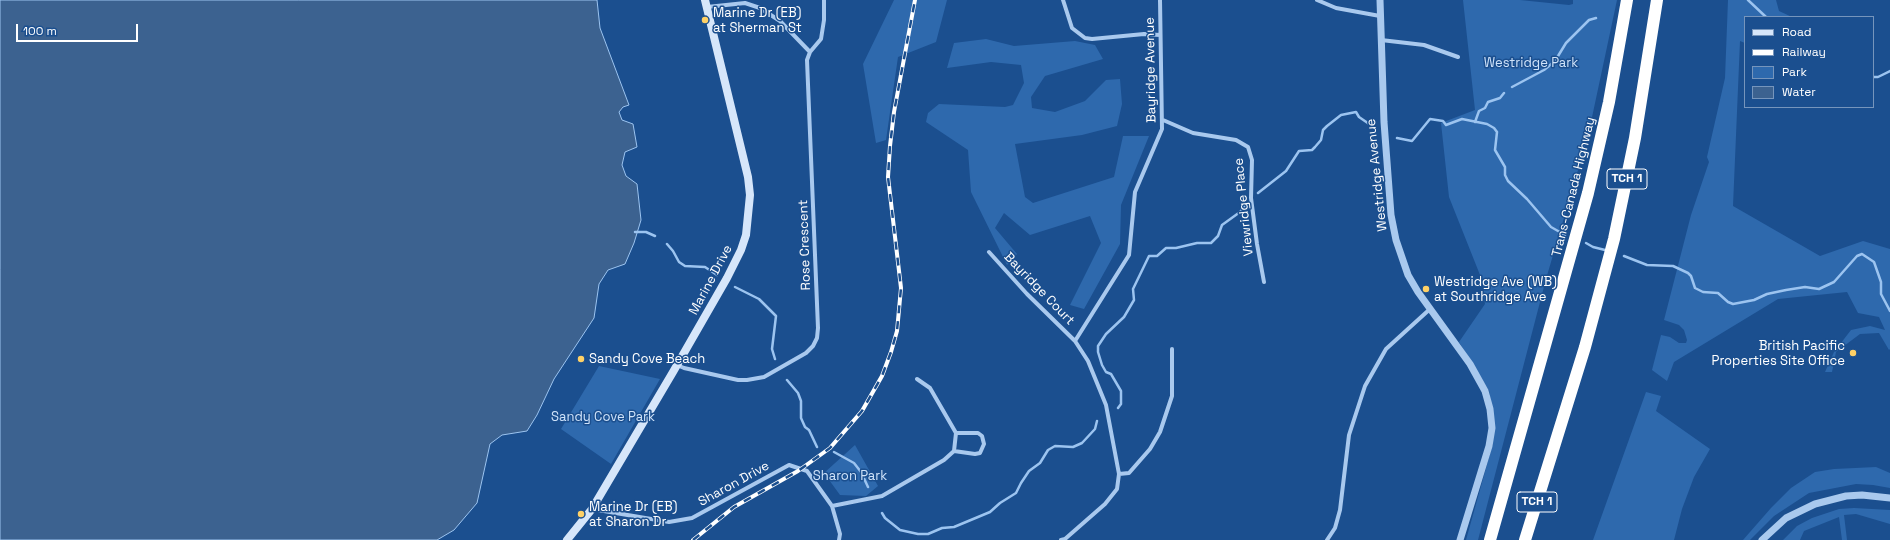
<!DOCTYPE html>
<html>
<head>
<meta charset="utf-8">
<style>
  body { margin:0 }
  #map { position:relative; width:1890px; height:540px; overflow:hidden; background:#1b4f8f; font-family:"Space Grotesk",sans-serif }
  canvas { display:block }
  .legend { position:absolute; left:1744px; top:16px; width:130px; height:92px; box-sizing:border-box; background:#1b4f8f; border:1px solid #7695bc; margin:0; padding:5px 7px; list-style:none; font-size:12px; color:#fff }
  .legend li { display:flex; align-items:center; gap:8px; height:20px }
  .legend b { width:20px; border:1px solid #7695bc }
  .scale { position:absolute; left:16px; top:24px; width:122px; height:18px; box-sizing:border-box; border:2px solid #fff; border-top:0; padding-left:5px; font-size:12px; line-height:14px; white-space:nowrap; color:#fff; -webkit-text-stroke:3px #1b4f8f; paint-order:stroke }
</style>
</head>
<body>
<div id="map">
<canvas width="1890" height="540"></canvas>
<ul class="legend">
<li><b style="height:5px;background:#d6e6fa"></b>Road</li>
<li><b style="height:5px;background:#fff"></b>Railway</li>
<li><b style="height:11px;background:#2e69ad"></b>Park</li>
<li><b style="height:11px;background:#3c6290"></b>Water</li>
</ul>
<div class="scale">100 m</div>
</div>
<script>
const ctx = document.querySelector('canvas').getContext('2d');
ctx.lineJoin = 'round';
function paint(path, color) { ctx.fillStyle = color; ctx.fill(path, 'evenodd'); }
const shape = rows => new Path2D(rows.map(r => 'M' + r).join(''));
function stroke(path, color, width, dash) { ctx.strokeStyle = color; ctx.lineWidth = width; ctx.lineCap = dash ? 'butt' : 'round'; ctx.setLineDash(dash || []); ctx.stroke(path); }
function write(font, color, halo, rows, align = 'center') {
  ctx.font = font + ' "Space Grotesk",sans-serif'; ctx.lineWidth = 3; ctx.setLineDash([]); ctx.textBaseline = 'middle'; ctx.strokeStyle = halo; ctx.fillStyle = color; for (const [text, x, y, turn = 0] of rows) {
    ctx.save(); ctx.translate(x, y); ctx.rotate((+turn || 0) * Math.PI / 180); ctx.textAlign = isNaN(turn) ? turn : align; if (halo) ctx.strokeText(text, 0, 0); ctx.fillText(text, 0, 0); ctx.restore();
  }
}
const green = shape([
  [894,0,947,0,936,42,898,57,886,140,876,143,863,64],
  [1463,0,1520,0,1569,5,1573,4,1573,0,1617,0,1588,136,1546,279,1478,540,1466,540,1493,443,1493,415,1489,391,1459,342,1485,304,1482,280,1449,197,1441,123,1475,110],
  [1728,0,1776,0,1779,11,1792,17,1745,17,1745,43,1740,41,1733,206,1820,256,1863,241,1890,249,1890,349,1889,350,1879,333,1860,334,1836,352,1832,372,1825,372,1834,352,1851,330,1870,326,1885,330,1879,317,1858,313,1847,292,1778,299,1674,362,1667,381,1652,370,1661,335,1670,337,1679,343,1686,343,1687,340,1684,330,1679,325,1664,320,1691,215,1709,162,1707,157,1725,78],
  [986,39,1014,46,1075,41,1095,45,1103,59,1045,76,1031,97,1032,108,1055,112,1085,101,1106,80,1120,79,1122,104,1117,126,1082,135,1015,144,1025,197,1033,203,1114,177,1123,136,1149,136,1121,205,1120,244,1084,309,1070,305,1101,243,1090,216,1030,235,1004,213,995,228,1017,254,1007,265,971,192,968,150,926,122,928,113,939,104,1005,107,1013,105,1024,83,1021,65,991,62,947,68,954,43],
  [599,366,660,379,611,464,561,429],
  [1646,392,1661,396,1656,411,1710,449,1694,477,1682,509,1674,540,1593,540],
  [855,445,878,486,866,496,840,495,824,473],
  [1876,467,1890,473,1890,488,1873,485,1856,484,1809,493,1774,516,1750,540,1743,540,1771,508,1791,488,1815,472,1834,469],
  [1854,508,1890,510,1890,524,1856,514,1844,515,1847,540,1842,540,1839,517,1804,531,1800,540,1783,540,1797,526,1812,518,1839,509]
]);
const water = shape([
  [0,0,597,0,600,28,629,105,623,107,619,112,622,120,633,124,637,147,625,152,622,165,626,176,637,184,641,220,634,243,625,264,608,270,599,284,594,318,554,379,537,415,527,431,502,435,490,444,477,503,454,530,437,540,0,540,0,0]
]);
const stream = shape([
  [1748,0,1766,17],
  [1873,77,1878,77,1890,71],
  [1512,87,1544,70,1555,61,1566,43,1589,20,1596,18],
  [1475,122,1479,111,1485,108,1488,102,1500,98,1504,93],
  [1397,138,1412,141,1430,119,1443,121,1446,125,1462,119,1487,124,1494,128,1497,132,1495,150,1505,167,1505,175,1508,181,1527,199,1551,227,1565,235],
  [1258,193,1286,171,1299,151,1312,150,1315,147,1321,140,1323,130,1327,126,1341,115,1356,112,1359,117,1375,128],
  [635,232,646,232,655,236],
  [1586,243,1593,247,1605,250],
  [667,244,673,251,679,262,685,266,705,267,717,275],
  [1624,256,1647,265,1673,266,1688,273,1691,276,1695,288,1703,292,1718,293,1728,302,1733,304,1754,300,1767,294,1786,290,1805,287,1819,289,1834,282,1857,256,1862,254,1874,262,1881,282,1881,294,1890,311],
  [735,287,759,299,776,316,772,349,775,359],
  [787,380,798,393,801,401,801,418,805,427,809,430,817,447],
  [1118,408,1121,404,1121,391,1111,374,1106,372,1102,365,1098,352,1098,346,1106,334,1124,317,1134,300,1133,289,1149,256,1157,256,1166,248,1176,248,1197,243,1211,243,1218,236,1222,225,1240,212,1246,205],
  [834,452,854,463,861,472,868,487],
  [882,513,885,518,900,530,918,534,928,534,942,528,954,527,990,512,1000,503,1016,493,1021,483,1029,471,1040,463,1048,450,1055,446,1073,447,1082,443,1095,429,1097,421]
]);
const minor = shape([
  [1063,0,1072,28,1085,38,1092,39,1144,34,1160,35],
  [1317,0,1336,8,1380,16],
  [707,7,745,3,760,8,780,21,810,52],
  [1381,40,1424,45,1458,57],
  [1163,120,1193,133,1236,140,1248,147,1252,160,1251,198,1257,244,1264,282],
  [989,252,1027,294,1075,341],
  [677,365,684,368,738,380,747,380,764,377,806,353,813,346,817,338,818,328,807,60,810,52,821,39,824,20,824,0],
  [954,451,975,454,980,453,984,444,982,436,978,433,956,433],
  [1119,474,1129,473,1150,449,1160,432,1172,396,1172,349],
  [832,506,882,496,944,460,954,451,956,433,930,388,917,379],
  [592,509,669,522,692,518,789,465,807,471,832,506,840,534,839,540],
  [1061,540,1065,539,1105,504,1117,489,1119,474,1106,405,1088,361,1075,341,1129,255,1135,192,1162,129,1160,0],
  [1327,540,1335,528,1340,510,1349,435,1365,386,1386,349,1430,309]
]);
const tertiary = shape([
  [1380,0,1384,122,1391,215,1396,240,1408,275,1418,292,1470,364,1485,391,1490,409,1492,428,1489,446,1460,540],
  [1762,540,1786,518,1815,504,1846,496,1862,495,1890,498]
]);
const secondary = shape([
  [567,540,592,509,673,372,727,278,741,250,746,235,750,195,748,177,705,0]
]);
const motorway = shape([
  [1490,540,1588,193,1609,102,1627,0],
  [1525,540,1585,347,1614,239,1635,138,1657,0]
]);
const rail = shape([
  [693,540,734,507,798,471,830,448,862,411,882,376,891,352,897,331,901,288,888,177,890,146,894,112,915,0]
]);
const markers = [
  [705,20,4,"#ffd166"],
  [1426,289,4,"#ffd166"],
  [1853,353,4,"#ffd166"],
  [581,359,4,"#ffd166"],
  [581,514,4,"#ffd166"]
];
const shields = [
  [1627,179,40],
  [1537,502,40]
];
const shieldNames = [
  ["TCH 1",1627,179],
  ["TCH 1",1537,502]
];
const poiNames = [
  ["Marine Dr (EB)",713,13],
  ["at Sherman St",713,28],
  ["Westridge Ave (WB)",1434,282],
  ["at Southridge Ave",1434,297],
  ["British Pacific",1845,346,"right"],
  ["Properties Site Office",1845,361,"right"],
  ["Sandy Cove Beach",589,359],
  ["Marine Dr (EB)",589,507],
  ["at Sharon Dr",589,522]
];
const parkNames = [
  ["Westridge Park",1531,63],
  ["Sandy Cove Park",603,417],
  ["Sharon Park",850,476]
];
const streetNames = [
  ["Bayridge Avenue",1151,70,-91],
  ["Westridge Avenue",1377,175,-96],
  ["Trans-Canada Highway",1574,187,-76],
  ["Viewridge Place",1244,207,-96],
  ["Rose Crescent",805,245,-92],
  ["Marine Drive",711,280,-62],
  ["Bayridge Court",1039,289,46],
  ["Sharon Drive",734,484,-29]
];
paint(green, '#2e69ad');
paint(water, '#3c6290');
stroke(water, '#9cc4f0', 1);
stroke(stream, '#9cc4f0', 2.5);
stroke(minor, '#a9c9ee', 4);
stroke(tertiary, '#a9c9ee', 7);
stroke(secondary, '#d6e6fa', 8);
stroke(motorway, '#fff', 12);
stroke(rail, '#fff', 4);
stroke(rail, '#1b4f8f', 2.5, [8]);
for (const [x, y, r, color] of markers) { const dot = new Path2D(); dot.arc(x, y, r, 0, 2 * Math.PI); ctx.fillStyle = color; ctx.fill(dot); stroke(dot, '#1b4f8f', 1.5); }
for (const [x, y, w] of shields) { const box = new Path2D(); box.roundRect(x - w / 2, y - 10, w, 20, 3); ctx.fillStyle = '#1b4f8f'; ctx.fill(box); stroke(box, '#fff', 1); }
write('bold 12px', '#fff', null, shieldNames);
write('13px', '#fff', '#1b4f8f', poiNames, 'left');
write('13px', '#cfe3fa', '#1b4f8f', parkNames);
write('13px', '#fff', '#1b4f8f', streetNames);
</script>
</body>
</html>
